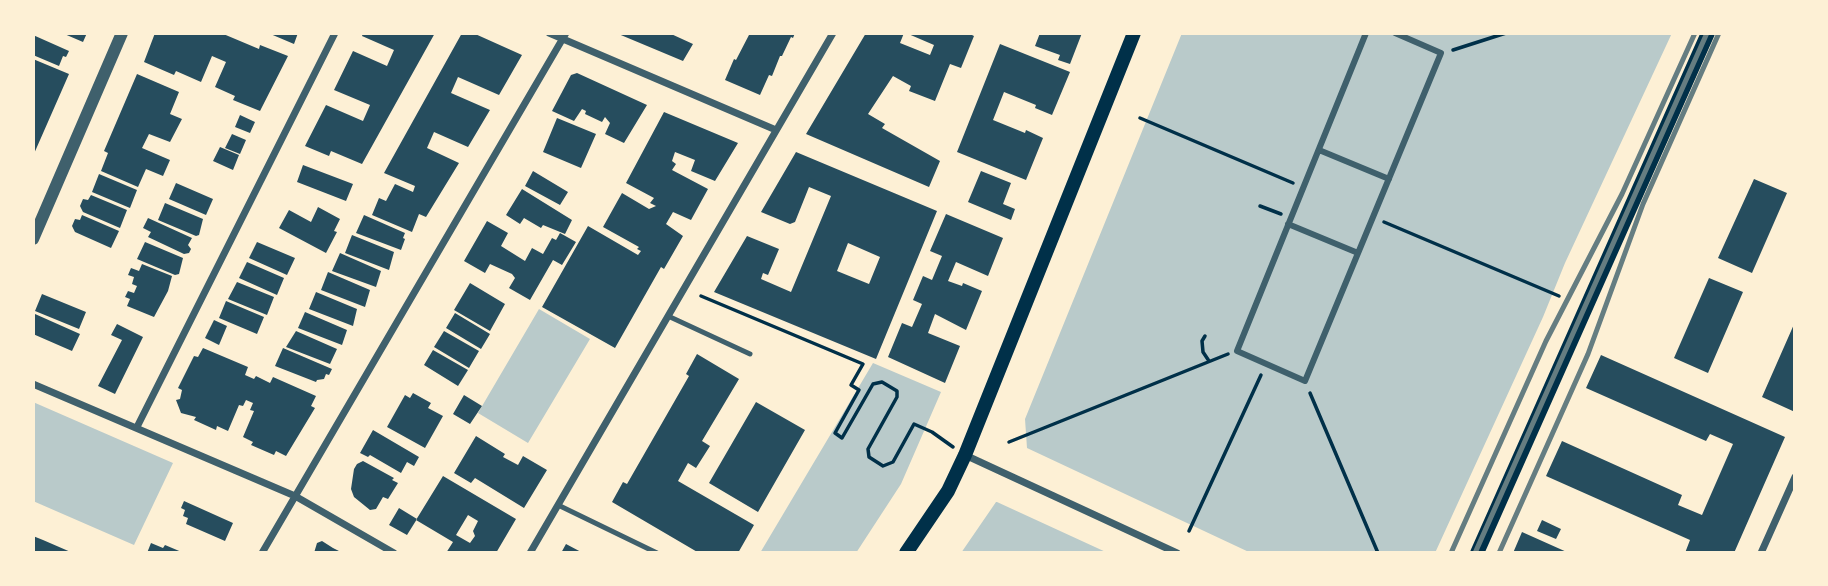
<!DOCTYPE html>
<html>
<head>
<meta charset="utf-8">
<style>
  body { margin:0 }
  #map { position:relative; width:1828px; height:586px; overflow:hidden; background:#fdf0d5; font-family:"Source Sans 3",sans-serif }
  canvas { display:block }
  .frame { position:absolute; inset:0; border:35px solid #fdf0d5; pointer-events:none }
</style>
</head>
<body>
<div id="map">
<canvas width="1828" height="586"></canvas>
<div class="frame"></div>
</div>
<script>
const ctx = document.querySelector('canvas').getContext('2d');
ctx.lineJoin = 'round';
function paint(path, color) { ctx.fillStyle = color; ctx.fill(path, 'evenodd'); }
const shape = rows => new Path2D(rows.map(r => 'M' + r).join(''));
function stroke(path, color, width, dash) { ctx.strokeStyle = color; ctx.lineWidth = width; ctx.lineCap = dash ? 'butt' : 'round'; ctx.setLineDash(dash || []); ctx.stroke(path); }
const green = shape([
  [1182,33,1672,33,1565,263,1543,317,1435,553,1251,553,1027,448,1025,419],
  [539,309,590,339,528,443,478,413],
  [873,363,941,392,901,484,856,553,760,553],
  [33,402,173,463,134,545,33,501],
  [996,502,997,502,1108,553,961,553]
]);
const building = shape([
  [62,33,87,33,83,42],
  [155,33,221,33,259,49,260,45,288,56,260,111,233,100,235,96,215,87,226,62,212,56,201,82,176,71,174,75,144,62],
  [268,33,298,33,294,44],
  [363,33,435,33,362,164,331,151,329,156,305,146,326,105,363,121,370,105,334,90,353,51,387,66,394,50,362,36],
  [462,33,473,33,522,55,499,95,458,77,451,93,490,110,468,147,434,132,427,148,459,163,426,217,419,214,412,232,372,215,379,198,386,201,395,184,413,192,415,186,384,173],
  [616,33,669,33,693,44,683,61],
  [750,33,795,33,793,38,791,37,782,56,780,56,772,76,769,75,760,95,725,80,734,59,736,60],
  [866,33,904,33,900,43,930,55,934,45,906,33,968,33,974,36,961,68,950,64,935,101,909,91,911,86,893,76,868,114,885,124,882,128,940,161,929,187,806,134],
  [1040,33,1082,33,1070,64,1058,60,1060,55,1035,46],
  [33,35,69,51,66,57,63,56,59,66,33,55],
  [1000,44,1070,72,1052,115,1035,108,1036,105,1004,92,993,120,1025,133,1026,130,1043,138,1026,180,957,152],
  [33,59,69,74,33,156],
  [577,73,647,105,624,143,605,134,610,123,605,117,602,122,585,114,586,111,582,109,574,121,552,111,571,75],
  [137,74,179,92,170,114,182,119,170,142,149,134,142,148,170,160,163,176,146,169,138,187,101,171,108,153,104,151],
  [664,112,738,143,715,181,691,171,695,160,675,152,672,161,676,164,672,170,708,189,691,220,673,212,666,224,683,236,664,269,661,267,615,348,542,307,588,226,638,255,641,251,637,249,639,247,603,227,622,193,649,209,656,206,650,203,654,198,626,183],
  [240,115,255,122,250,133,235,127],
  [557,118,596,134,581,168,543,152],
  [232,134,246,140,240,154,225,148],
  [220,147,239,155,233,170,213,161],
  [796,152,937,211,876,359,714,292,747,236,779,249,768,275,763,273,761,279,791,292,831,196,809,187,795,222,790,224,761,212],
  [848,243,880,257,869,284,837,271],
  [303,165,353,184,346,201,297,182],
  [533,171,568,192,560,205,525,186],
  [981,171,1011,183,1003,204,1015,209,1011,220,968,202],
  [99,174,137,190,130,208,92,192],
  [1754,179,1787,193,1752,273,1718,258],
  [176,183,213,199,206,215,169,199],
  [522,189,572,220,565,234,543,225,541,228,524,218,520,224,506,215],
  [91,195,127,210,120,228,83,212,80,206,83,199,88,200],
  [165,203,203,219,199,235,196,236,158,220],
  [318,207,340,219,334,231,337,232,326,253,279,228,289,210,311,222],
  [946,214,1003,238,988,276,956,262,948,281,962,286,963,283,982,291,966,330,935,314,928,333,960,346,945,383,888,357,902,323,912,327,922,304,913,300,923,276,932,280,942,256,930,251],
  [82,215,119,231,111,248,75,232,72,226,75,219,80,220],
  [364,215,405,233,403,238,405,239,401,250,356,233],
  [148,218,192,238,188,245,191,249,189,253,184,254,148,237,151,232,143,228],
  [487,221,508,233,501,246,525,261,532,248,543,254,552,238,556,240,560,233,576,242,562,265,553,260,530,300,509,288,515,278,512,274,490,264,485,273,464,261],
  [352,235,394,252,389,270,345,253],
  [145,242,183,258,179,274,175,275,137,259],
  [257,242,295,258,287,275,249,258],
  [340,253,381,271,376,287,332,271],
  [247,262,284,278,277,295,239,278],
  [142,264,172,276,168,291,154,317,127,306,130,299,125,297,128,291,134,293,137,286,132,284,134,277,128,275,131,268,139,271],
  [328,272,370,290,365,307,321,290],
  [1709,278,1743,292,1708,373,1674,358],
  [237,282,274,297,267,315,228,299],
  [470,283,505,304,490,331,454,310],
  [316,292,357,309,353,326,309,309],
  [42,294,86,312,79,329,35,311],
  [226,301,264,317,257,334,219,318],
  [305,312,347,330,342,345,298,328],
  [455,313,490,334,481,349,446,328],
  [35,314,80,334,72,351,33,334],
  [214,320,227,326,219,345,205,338],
  [1795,322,1795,412,1762,397],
  [117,324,143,337,115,394,98,386,122,340,111,335],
  [296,331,337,349,330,364,286,347],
  [444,331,479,351,469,368,434,347],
  [203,348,248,367,245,375,254,379,256,376,270,383,273,377,316,396,311,406,315,408,286,456,276,451,274,455,251,445,253,442,243,437,254,411,250,410,253,403,246,400,243,406,239,405,228,431,217,426,216,430,194,420,196,417,181,413,176,400,180,399,182,390,178,388,194,356,198,357],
  [283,348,332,369,329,375,326,374,324,379,317,380,316,382,275,366],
  [433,350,468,370,458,386,424,365],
  [697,354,739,379,702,441,710,446,696,468,688,463,678,481,754,525,738,553,699,553,612,502,623,482,627,484,689,376,686,374],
  [1601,355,1785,437,1734,553,1685,553,1690,540,1546,476,1562,441,1682,495,1678,505,1702,515,1705,508,1733,444,1710,434,1706,441,1586,388],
  [413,393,431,403,428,408,443,416,425,448,387,427,405,395,410,398],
  [464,395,482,406,470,424,453,414],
  [756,402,805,430,758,512,709,483],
  [373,430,419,457,414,466,407,462,401,473,370,455,368,457,360,453],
  [476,436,505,454,503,457,518,465,523,456,547,470,524,508,475,478,471,483,454,473],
  [363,461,394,478,392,480,398,483,388,499,383,497,376,509,370,510,354,497,351,489,354,469,357,464],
  [443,476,516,519,496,553,446,553,453,542,416,520],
  [468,515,478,521,473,531,475,536,470,543,456,535],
  [184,501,233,523,225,541,186,524,188,518,183,516,185,510,181,508],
  [399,508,417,519,407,535,389,525],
  [1542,520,1561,529,1556,539,1537,531],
  [1522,532,1569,553,1513,553],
  [33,536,43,540,73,553,33,553],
  [322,541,333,548,343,553,314,553,317,543],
  [151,543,163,548,165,545,184,553,147,553],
  [566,544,583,553,561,553]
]);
const path = shape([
  [1453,50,1506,33],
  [1140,118,1293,183],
  [1260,206,1281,214],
  [1384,222,1559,296],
  [701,296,863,364,851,385,859,390,835,433,842,438,873,384,882,382,897,391,897,397,868,449,869,457,883,466,893,462,914,424,932,432,953,447],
  [1205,336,1202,341,1203,352,1209,361],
  [1310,393,1378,553],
  [1009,442,1228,354],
  [1189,531,1261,375]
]);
const service = shape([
  [668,316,750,354],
  [558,505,657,553]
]);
const pedestrian = shape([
  [1366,33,1237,351,1305,381,1441,53,1395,33],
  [1319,150,1389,179],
  [1288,224,1358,253]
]);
const minor = shape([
  [549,33,776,130],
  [33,384,295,496,394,553],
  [137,427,335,33],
  [965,455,1177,553],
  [262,553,566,33],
  [530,553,833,33],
  [1761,553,1795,477]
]);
const tertiary = shape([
  [33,239,122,33]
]);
const secondary = shape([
  [906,553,948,491,965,455,1134,33],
  [1477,553,1708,33]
]);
const rail = shape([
  [1451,553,1546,341,1622,194,1695,33],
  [1475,553,1707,33],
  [1499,553,1588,354,1643,204,1719,33]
]);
paint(green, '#b9caca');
paint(building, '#264d5e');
stroke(path, '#003049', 3.5);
stroke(service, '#3f606c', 5);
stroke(pedestrian, '#3f606c', 6);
stroke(minor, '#3f606c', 7);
stroke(tertiary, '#3f606c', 12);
stroke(secondary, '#003049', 14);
stroke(rail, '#657d81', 5);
</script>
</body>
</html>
